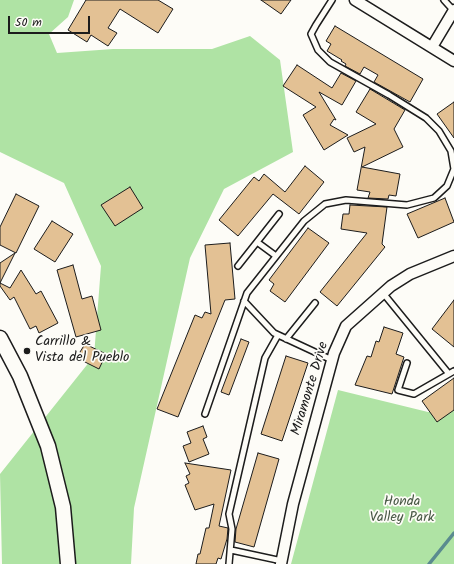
<!DOCTYPE html>
<html>
<head>
<meta charset="utf-8">
<style>
  body { margin:0 }
  #map { position:relative; width:454px; height:564px; overflow:hidden; background:#fdfcf7; font-family:Kalam,sans-serif }
  canvas { display:block }
  .scale { position:absolute; left:8px; top:16px; width:82px; height:18px; box-sizing:border-box; border:2px solid #1c1c1c; border-top:0; padding-left:5px; font-size:12px; line-height:14px; white-space:nowrap; color:#1c1c1c; -webkit-text-stroke:3px #fdfcf7; paint-order:stroke }
</style>
</head>
<body>
<div id="map">
<canvas width="454" height="564"></canvas>
<div class="scale">50 m</div>
</div>
<script>
const ctx = document.querySelector('canvas').getContext('2d');
ctx.lineJoin = 'round';
function paint(path, color) { ctx.fillStyle = color; ctx.fill(path, 'evenodd'); }
const shape = rows => new Path2D(rows.map(r => 'M' + r).join(''));
function stroke(path, color, width, dash) { ctx.strokeStyle = color; ctx.lineWidth = width; ctx.lineCap = dash ? 'butt' : 'round'; ctx.setLineDash(dash || []); ctx.stroke(path); }
function write(font, color, halo, rows, align = 'center') {
  ctx.font = font + ' Kalam,sans-serif'; ctx.lineWidth = 3.5; ctx.setLineDash([]); ctx.textBaseline = 'middle'; ctx.strokeStyle = halo; ctx.fillStyle = color; for (const [text, x, y, turn = 0] of rows) {
    ctx.save(); ctx.translate(x, y); ctx.rotate((+turn || 0) * Math.PI / 180); ctx.textAlign = isNaN(turn) ? turn : align; if (halo) ctx.strokeText(text, 0, 0); ctx.fillText(text, 0, 0); ctx.restore();
  }
}
const green = shape([
  [0,0,74,0,68,17,49,34,57,53,113,49,212,49,250,36,280,60,293,152,224,189,190,258,134,508,131,564,2,564,0,474,94,356,101,266,64,183,0,152],
  [338,390,428,412,446,407,454,400,454,564,291,564]
]);
const stream = shape([
  [429,564,454,533]
]);
const building = shape([
  [86,0,158,0,173,9,158,33,120,9,108,28,117,33,108,46,91,35,87,42,68,30,86,0],
  [261,0,291,0,281,14,261,0],
  [335,26,423,79,410,102,374,82,378,75,364,67,360,74,345,66,346,64,341,61,342,60,327,51,331,44,326,41,335,26],
  [297,65,332,88,341,73,356,81,342,105,319,92,336,120,334,119,330,125,348,135,324,150,303,115,316,107,283,86,297,65],
  [370,89,405,110,394,129,403,147,362,167,400,174,396,196,389,195,388,199,368,198,370,192,357,190,365,147,354,152,347,138,376,124,356,112,370,89],
  [454,102,454,138,437,114,454,102],
  [305,166,324,182,299,214,273,194,238,236,219,220,254,177,259,181,264,174,285,192,305,166],
  [130,187,143,208,115,226,101,205,130,187],
  [16,194,39,206,16,253,0,245,0,227,16,194],
  [445,198,454,222,418,238,407,214,445,198],
  [350,205,387,207,382,244,385,247,337,306,320,292,367,233,341,229,343,214,349,214,350,205],
  [52,221,73,234,55,262,34,249,52,221],
  [308,228,329,243,285,302,270,291,274,284,269,280,308,228],
  [230,243,235,299,225,300,178,417,157,409,195,315,202,318,205,312,211,314,205,245,230,243],
  [15,253,0,283,10,288,21,270,36,294,41,291,58,323,39,333,36,326,30,329,14,297,10,300,0,286,0,263,15,253],
  [73,265,82,299,92,296,101,330,76,337,57,270,73,265],
  [454,300,454,347,432,329,454,300],
  [384,327,403,333,396,354,404,357,392,394,355,385,367,356,371,357,376,341,379,342,384,327],
  [241,339,249,342,229,395,221,392,241,339],
  [85,344,106,354,99,369,83,361,80,352,85,344],
  [286,356,308,363,282,441,261,434,286,356],
  [454,378,454,410,437,422,422,401,454,378],
  [203,426,207,437,203,439,209,454,189,462,183,446,191,443,187,432,203,426],
  [258,453,279,459,254,547,235,542,236,529,258,453],
  [185,463,231,470,219,526,228,528,227,539,221,559,218,558,216,564,196,564,198,554,200,554,206,528,209,528,214,504,195,510,185,485,189,483,186,476,190,474,185,463]
]);
const lane = shape([
  [444,0,454,11],
  [276,256,257,242,279,214],
  [238,266,257,242],
  [383,293,449,374],
  [244,301,274,333,332,360],
  [286,339,315,303],
  [407,363,398,390,414,394,454,371],
  [205,414,247,293,304,221,325,204,346,200,407,205,434,198,447,186,454,169,451,151,439,131,426,118,389,95,330,62,318,50,311,34,316,25,332,0],
  [231,550,282,561],
  [229,564,232,529,229,514,265,358,278,335]
]);
const street = shape([
  [355,0,454,61],
  [432,47,454,10],
  [281,564,293,504,334,353,346,326,391,286,410,274,454,256]
]);
const secondary = shape([
  [0,338,20,376,48,446,63,507,68,564]
]);
const markers = [
  [27,351,4,"#1c1c1c"]
];
const poiNames = [
  ["Carrillo &",35,343],
  ["Vista del Pueblo",35,359]
];
const streetNames = [
  ["Miramonte Drive",311,389,-73]
];
const parkNames = [
  ["Honda",402,503],
  ["Valley Park",402,519]
];
paint(green, '#afe3a4');
stroke(stream, '#5a8b8f', 3.5);
paint(building, '#e3c194');
stroke(building, '#1c1c1c', 1);
stroke(lane, '#1c1c1c', 8);
stroke(street, '#1c1c1c', 13);
stroke(secondary, '#1c1c1c', 17);
stroke(lane, '#fdfcf7', 5);
stroke(street, '#fdfcf7', 10);
stroke(secondary, '#fdfcf7', 14);
for (const [x, y, r, color] of markers) { const dot = new Path2D(); dot.arc(x, y, r, 0, 2 * Math.PI); ctx.fillStyle = color; ctx.fill(dot); stroke(dot, '#fdfcf7', 1.5); }
write('14px', '#1c1c1c', '#fdfcf7', poiNames, 'left');
write('14px', '#1c1c1c', '#fdfcf7', streetNames);
write('14px', '#485845', '#fdfcf7', parkNames);
</script>
</body>
</html>
